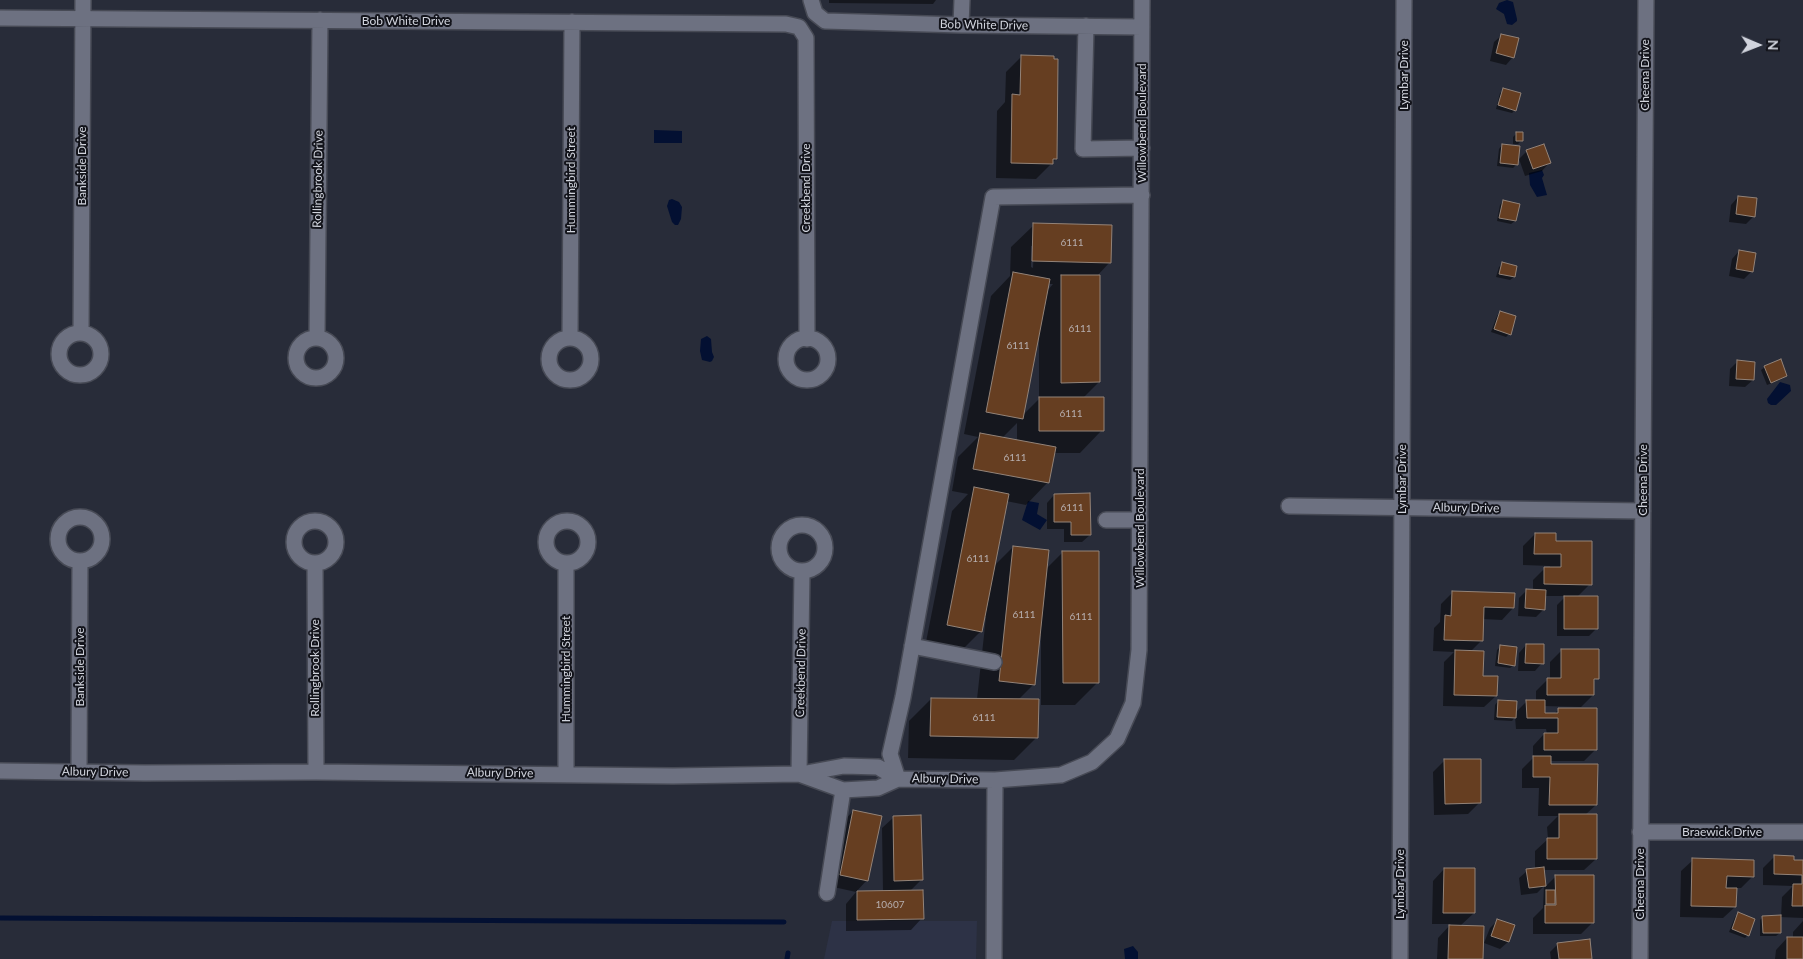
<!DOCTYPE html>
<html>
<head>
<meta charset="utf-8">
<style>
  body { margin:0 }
  #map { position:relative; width:1803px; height:959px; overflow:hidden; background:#282c39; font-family:Lato,sans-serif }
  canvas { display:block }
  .north { position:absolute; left:1733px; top:20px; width:50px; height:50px; -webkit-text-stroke:4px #13141b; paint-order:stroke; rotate:91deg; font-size:14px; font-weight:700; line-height:20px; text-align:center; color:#d1d4dd }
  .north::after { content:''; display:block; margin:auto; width:18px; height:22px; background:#d1d4dd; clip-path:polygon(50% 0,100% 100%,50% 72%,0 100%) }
</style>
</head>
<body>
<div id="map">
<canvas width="1803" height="959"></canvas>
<div class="north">N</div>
</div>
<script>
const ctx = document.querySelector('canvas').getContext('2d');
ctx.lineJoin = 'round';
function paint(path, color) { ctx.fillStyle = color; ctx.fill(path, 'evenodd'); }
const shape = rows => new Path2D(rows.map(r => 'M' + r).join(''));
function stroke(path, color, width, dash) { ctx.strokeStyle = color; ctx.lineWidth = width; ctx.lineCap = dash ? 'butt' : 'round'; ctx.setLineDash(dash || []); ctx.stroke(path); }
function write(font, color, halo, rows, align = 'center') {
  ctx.font = font + ' Lato,sans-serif'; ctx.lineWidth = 4; ctx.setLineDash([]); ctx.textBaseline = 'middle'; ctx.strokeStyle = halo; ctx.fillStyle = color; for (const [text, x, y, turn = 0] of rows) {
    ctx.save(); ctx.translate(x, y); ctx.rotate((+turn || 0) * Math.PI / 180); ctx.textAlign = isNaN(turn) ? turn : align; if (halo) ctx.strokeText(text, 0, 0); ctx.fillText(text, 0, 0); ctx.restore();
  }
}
const built = shape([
  [832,921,977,921,976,959,824,959]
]);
const water = shape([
  [1507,0,1513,2,1517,19,1517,21,1512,25,1507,24,1504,14,1496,9,1499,3],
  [654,130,682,131,682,143,654,143],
  [1542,170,1544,175,1542,178,1547,195,1537,197,1530,185,1529,173],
  [672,199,679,202,682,207,681,219,678,225,675,225,672,222,667,206,669,200],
  [707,336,711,339,712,352,714,357,712,361,710,362,702,360,700,351,701,339],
  [1780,382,1790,385,1791,391,1776,405,1771,405,1768,403,1767,399],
  [1028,501,1039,503,1037,514,1047,520,1040,530,1022,520],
  [1133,946,1138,952,1138,959,1125,959,1124,949]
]);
const shadow = shape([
  [829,0,936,0,933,4,829,3],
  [1502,35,1513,57,1506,65,1490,61,1494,42],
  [1021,57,1056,159,1036,179,996,178,997,111,1005,102,1006,72],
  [1504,90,1515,110,1512,113,1496,109,1500,93],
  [1516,134,1522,140,1518,144,1513,144,1513,137],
  [1502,145,1516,165,1513,168,1497,166,1499,149],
  [1527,151,1549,163,1542,171,1525,176,1519,159],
  [1738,197,1754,216,1746,224,1729,222,1731,205],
  [1503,201,1515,221,1511,224,1497,221,1500,205],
  [1034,225,1110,262,1097,276,1099,382,1083,398,1102,430,1080,453,1054,453,1048,482,1026,505,1006,501,993,567,1013,547,1046,569,1063,552,1098,682,1075,705,1041,705,1041,635,1039,635,1034,684,1018,700,1037,737,1014,760,908,758,909,721,931,699,977,699,986,617,984,617,981,631,958,654,925,647,952,511,968,494,952,491,958,457,978,437,964,434,991,296,1010,276,1011,247],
  [1031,246,1034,246,1033,268,1031,267],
  [1048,284,1053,284,1047,291],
  [1038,338,1039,338,1039,399,1023,415],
  [1017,423,1017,441,1002,438],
  [1739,251,1752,271,1744,279,1729,276,1732,259],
  [1502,264,1514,277,1510,280,1496,277,1499,267],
  [1500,312,1509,334,1506,337,1491,332,1497,316],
  [1738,361,1753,380,1745,387,1729,386,1730,369],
  [1765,367,1786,376,1782,379,1767,385,1761,370],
  [1054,495,1090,535,1082,542,1064,542,1064,529,1047,529,1047,503],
  [1535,534,1555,542,1590,584,1577,597,1597,628,1589,636,1557,636,1557,605,1566,596,1544,596,1544,609,1536,617,1518,616,1519,598,1527,590,1533,591,1533,580,1545,568,1550,568,1550,566,1523,565,1523,546],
  [1453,592,1513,608,1502,620,1482,619,1481,641,1471,651,1482,677,1496,696,1484,707,1443,706,1444,662,1454,652,1433,651,1434,628,1440,622,1441,604],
  [1526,645,1542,663,1535,671,1518,671,1519,653],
  [1500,647,1514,665,1510,668,1495,666,1497,650],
  [1562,650,1597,678,1593,682,1593,695,1581,707,1543,706,1543,714,1554,714,1559,709,1596,749,1584,761,1550,761,1550,765,1596,805,1585,815,1596,859,1584,870,1543,870,1545,887,1556,876,1593,922,1581,934,1533,934,1533,918,1543,908,1544,886,1537,893,1521,895,1519,878,1527,871,1535,869,1535,851,1548,839,1547,827,1558,816,1538,816,1539,788,1522,788,1522,769,1533,758,1533,746,1544,734,1547,734,1546,729,1516,729,1515,717,1512,721,1494,720,1495,705,1498,701,1515,713,1527,701,1536,701,1536,691,1548,679,1550,679,1550,662],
  [1445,760,1479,803,1468,814,1434,815,1433,772],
  [853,811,867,880,856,892,829,886,842,823],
  [894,817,921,880,910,891,922,918,911,930,846,931,846,904,856,892,883,892,882,828],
  [1775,856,1792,861,1803,861,1803,918,1779,917,1780,933,1776,936,1760,936,1760,920,1763,917,1781,917,1782,897,1793,886,1763,885,1763,868],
  [1693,860,1753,876,1741,888,1736,888,1735,907,1723,918,1680,917,1681,871],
  [1444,869,1474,913,1460,926,1482,959,1437,959,1438,938,1451,924,1432,924,1433,881],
  [1738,914,1748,935,1745,938,1729,932,1735,917],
  [1498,920,1508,942,1500,949,1484,943,1490,928],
  [1803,921,1803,959,1775,959,1776,950,1787,938,1793,938,1793,932],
  [1558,944,1591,959,1551,959,1550,952]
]);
const stream = shape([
  [0,918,784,922],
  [787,959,788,953]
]);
const building = shape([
  [1501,34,1519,38,1514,58,1496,53,1501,34],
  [1021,55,1054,56,1054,59,1058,59,1057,159,1053,159,1053,164,1011,163,1012,94,1020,95,1021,55],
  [1503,88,1521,93,1516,111,1498,105,1503,88],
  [1516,132,1523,132,1523,141,1516,141,1516,132],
  [1502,144,1520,146,1518,165,1500,163,1502,144],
  [1544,144,1551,163,1533,169,1526,150,1544,144],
  [1738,196,1757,198,1755,217,1736,214,1738,196],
  [1503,200,1520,204,1516,221,1499,218,1503,200],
  [1033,223,1112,225,1111,263,1032,261,1033,223],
  [1739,250,1756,253,1753,272,1736,269,1739,250],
  [1502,262,1517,266,1515,277,1499,274,1502,262],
  [1013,272,1050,279,1023,419,986,412,1013,272],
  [1061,275,1100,275,1100,382,1061,383,1061,275],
  [1500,311,1516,316,1511,335,1494,329,1500,311],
  [1781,359,1787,376,1771,383,1764,366,1781,359],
  [1737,360,1755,362,1754,380,1736,379,1737,360],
  [1039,397,1104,397,1104,431,1039,431,1039,397],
  [980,433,1056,447,1049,483,973,469,980,433],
  [974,487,1009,494,982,632,947,625,974,487],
  [1090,493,1091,535,1071,535,1071,522,1054,522,1054,494,1090,493],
  [1535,533,1556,533,1556,541,1592,541,1592,585,1544,584,1544,567,1561,567,1561,554,1534,554,1535,533],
  [1013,546,1049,550,1035,685,999,681,1013,546],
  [1062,551,1099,551,1099,683,1063,683,1062,551],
  [1526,589,1546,590,1545,610,1525,608,1526,589],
  [1452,591,1515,593,1514,608,1484,607,1483,641,1444,640,1445,615,1451,616,1452,591],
  [1564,596,1598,596,1598,629,1564,629,1564,596],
  [1526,644,1544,644,1544,664,1525,663,1526,644],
  [1500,645,1517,647,1515,666,1498,663,1500,645],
  [1561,649,1599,649,1599,679,1594,679,1594,695,1547,695,1547,678,1561,678,1561,649],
  [1455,650,1484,651,1483,676,1498,676,1497,696,1454,695,1455,650],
  [931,698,1039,699,1038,738,930,736,931,698],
  [1498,700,1517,701,1516,718,1497,717,1498,700],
  [1526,700,1545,700,1545,713,1558,713,1558,708,1597,708,1597,750,1544,750,1544,733,1558,733,1558,718,1527,718,1526,700],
  [1533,756,1551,756,1551,764,1598,764,1597,805,1549,805,1550,777,1533,777,1533,756],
  [1444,759,1481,759,1481,803,1445,804,1444,759],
  [853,810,882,816,868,881,840,875,853,810],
  [1559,814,1597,814,1597,859,1547,859,1547,838,1559,838,1559,814],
  [921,815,923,880,894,881,893,816,921,815],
  [1774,855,1794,856,1794,860,1803,860,1803,906,1792,906,1793,884,1802,884,1802,875,1774,874,1774,855],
  [1692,858,1754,860,1754,877,1727,876,1726,888,1737,888,1736,907,1691,906,1692,858],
  [1544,867,1546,886,1529,888,1526,869,1544,867],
  [1444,868,1475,868,1475,913,1443,913,1444,868],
  [1555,875,1594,875,1594,923,1545,923,1545,905,1556,905,1555,875],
  [923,890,924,919,857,920,857,891,923,890],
  [1546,890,1555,890,1555,904,1546,904,1546,890],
  [1738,912,1755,919,1749,936,1732,929,1738,912],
  [1781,915,1781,933,1763,933,1762,916,1781,915],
  [1497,919,1515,925,1509,942,1491,936,1497,919],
  [1449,925,1484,926,1483,959,1448,959,1449,925],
  [1787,937,1803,937,1803,959,1787,959,1787,937],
  [1590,939,1592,959,1559,959,1557,943,1590,939]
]);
const minor = shape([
  [811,0,815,13,825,21,961,25,1142,27],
  [0,18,786,24,799,27,806,38,807,339],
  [961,25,962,0],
  [1086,26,1083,149,1142,148],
  '59 354a21 21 0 1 1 42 0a21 21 0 1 1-42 0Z',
  [81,333,83,0],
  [317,337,320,20],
  [570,337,572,22],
  '549 359a21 21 0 1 1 42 0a21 21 0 1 1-42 0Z',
  '296 358a20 20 0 1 1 40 0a20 20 0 1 1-40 0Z',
  '786 359a21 21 0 1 1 42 0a21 21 0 1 1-42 0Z',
  [1289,506,1643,511],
  '58 539a22 22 0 1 1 44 0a22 22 0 1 1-44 0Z',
  [1106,520,1140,520],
  '294 542a21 21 0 1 1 42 0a21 21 0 1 1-42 0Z',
  '546 542a21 21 0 1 1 42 0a21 21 0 1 1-42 0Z',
  '779 548a23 23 0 1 1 46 0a23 23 0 1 1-46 0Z',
  [315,564,316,772],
  [566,564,566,774],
  [912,646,994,662],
  [0,771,145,773,316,772,673,776,799,774,843,790,878,788,898,779,995,780,1061,775,1092,762,1117,739,1133,703,1139,650,1142,0],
  [79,771,80,562],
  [799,774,802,572],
  [801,774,844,766,878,767,898,779],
  [898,779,890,754,903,697,993,197,1142,195],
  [1640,832,1803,832],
  [827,893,843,790],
  [994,959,995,780],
  [1400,959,1404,0],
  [1640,959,1646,0]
]);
const numberNames = [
  ["6111",1072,243],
  ["6111",1080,329],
  ["6111",1018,346],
  ["6111",1071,414],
  ["6111",1015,458],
  ["6111",1072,508],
  ["6111",978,559],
  ["6111",1024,615],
  ["6111",1081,617],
  ["6111",984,718],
  ["10607",890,905]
];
const streetNames = [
  ["Bob White Drive",406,21],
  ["Bob White Drive",984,25,1],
  ["Lymbar Drive",1404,75,-90],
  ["Cheena Drive",1645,75,-90],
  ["Willowbend Boulevard",1142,123,-90],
  ["Bankside Drive",82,166,-90],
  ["Rollingbrook Drive",318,179,-89],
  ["Hummingbird Street",571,180,-90],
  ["Creekbend Drive",806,188,-90],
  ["Lymbar Drive",1402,479,-90],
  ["Cheena Drive",1643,480,-90],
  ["Albury Drive",1466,508,1],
  ["Willowbend Boulevard",1140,528,-90],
  ["Bankside Drive",80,667,-90],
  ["Rollingbrook Drive",315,668,-90],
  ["Hummingbird Street",566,669,-90],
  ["Creekbend Drive",801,673,-89],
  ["Albury Drive",95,772,1],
  ["Albury Drive",500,773,1],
  ["Albury Drive",945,779,1],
  ["Braewick Drive",1722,832],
  ["Lymbar Drive",1400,884,-90],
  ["Cheena Drive",1640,884,-90]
];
paint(built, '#2d3246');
paint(water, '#031032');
paint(shadow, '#0007');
stroke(stream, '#031032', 5);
paint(building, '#663e21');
stroke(building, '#938378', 1);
stroke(minor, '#474a55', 18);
stroke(minor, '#6d7181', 15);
write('10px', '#b6aeae', null, numberNames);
write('12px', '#d1d4dd', '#13141b', streetNames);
</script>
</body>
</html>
